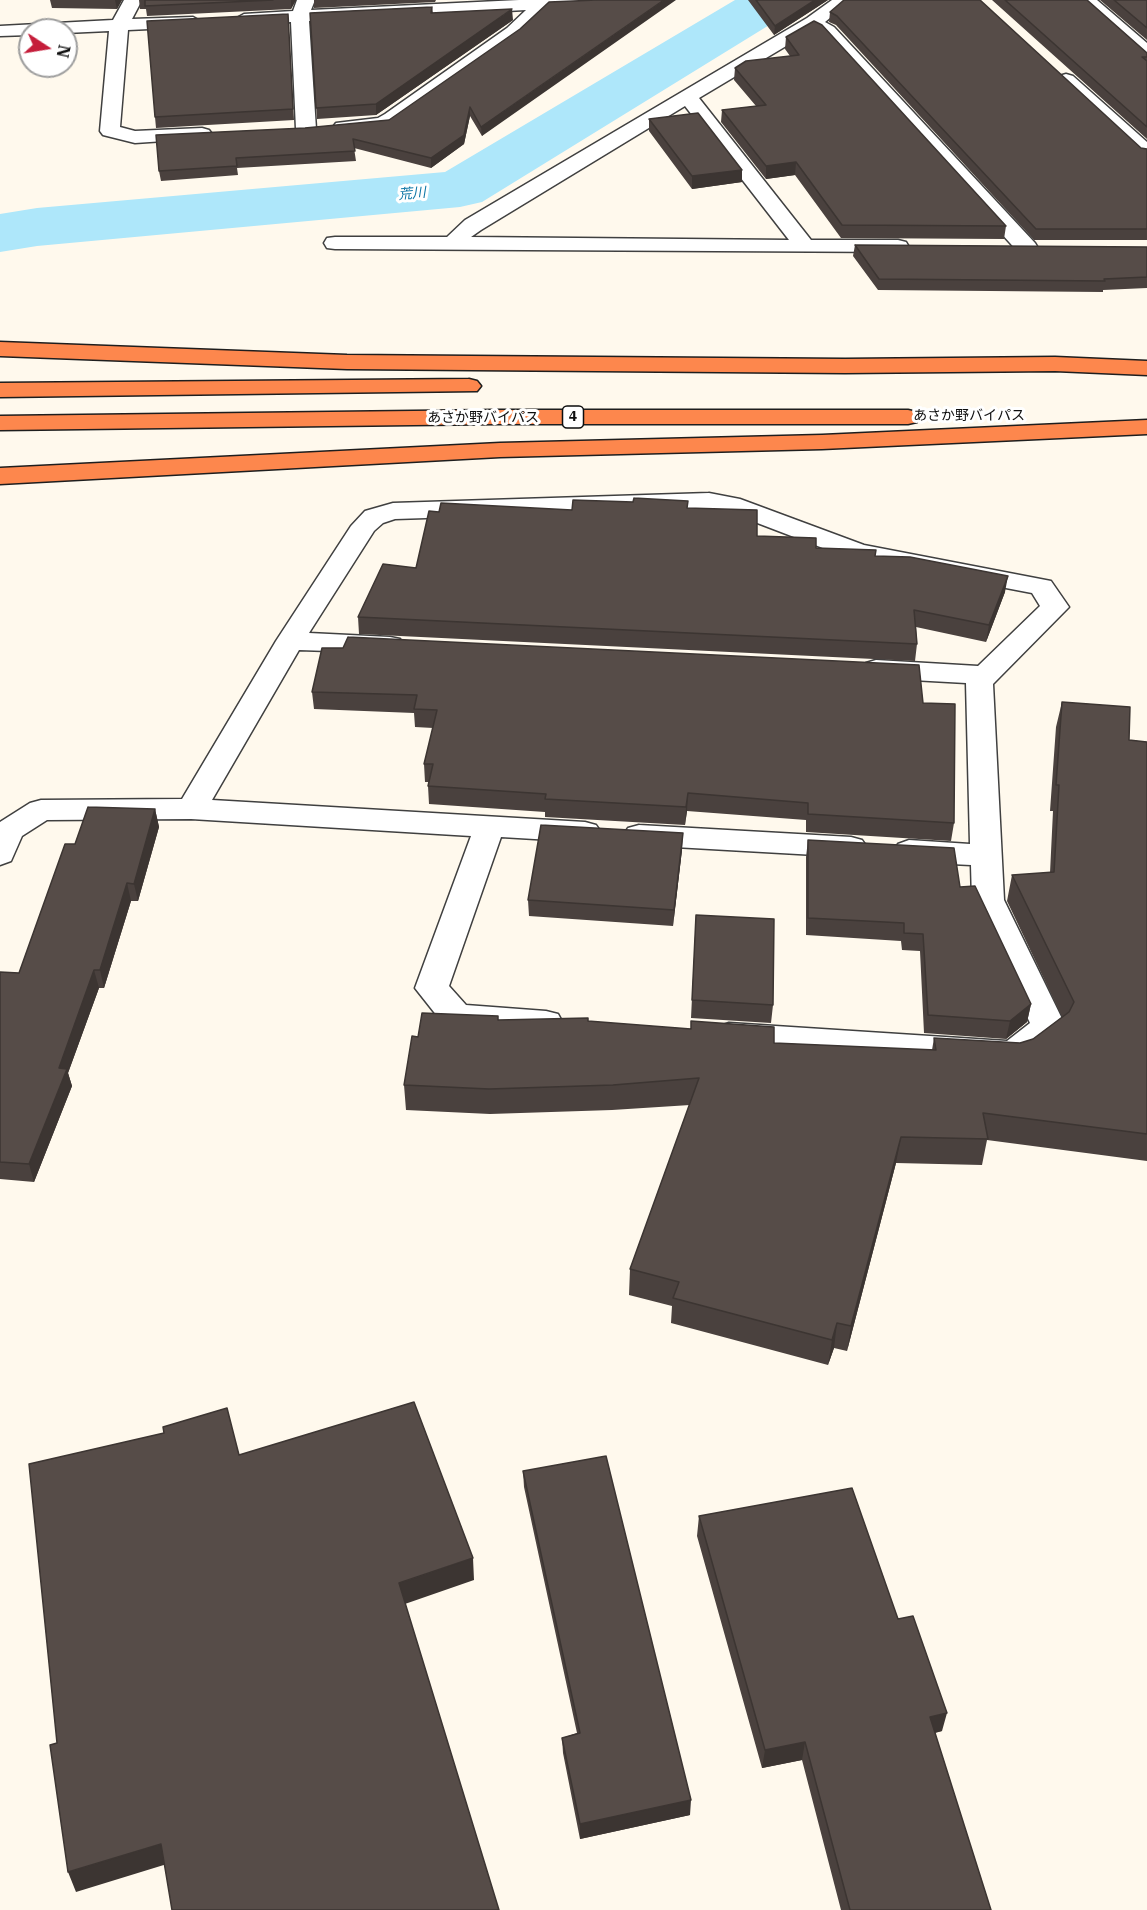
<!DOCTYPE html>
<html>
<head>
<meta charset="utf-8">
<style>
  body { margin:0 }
  #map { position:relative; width:1147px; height:1910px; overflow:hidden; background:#fff9ed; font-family:"IBM Plex Serif",serif }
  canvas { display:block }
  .north { position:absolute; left:18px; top:18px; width:60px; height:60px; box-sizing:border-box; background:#fff; border:2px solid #9e9e9e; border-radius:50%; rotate:102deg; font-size:16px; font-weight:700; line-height:24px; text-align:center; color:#0d0d0d }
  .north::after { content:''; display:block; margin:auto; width:21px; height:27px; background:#c51d3a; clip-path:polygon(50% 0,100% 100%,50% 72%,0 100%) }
</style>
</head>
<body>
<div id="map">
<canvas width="1147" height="1910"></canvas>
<div class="north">N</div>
</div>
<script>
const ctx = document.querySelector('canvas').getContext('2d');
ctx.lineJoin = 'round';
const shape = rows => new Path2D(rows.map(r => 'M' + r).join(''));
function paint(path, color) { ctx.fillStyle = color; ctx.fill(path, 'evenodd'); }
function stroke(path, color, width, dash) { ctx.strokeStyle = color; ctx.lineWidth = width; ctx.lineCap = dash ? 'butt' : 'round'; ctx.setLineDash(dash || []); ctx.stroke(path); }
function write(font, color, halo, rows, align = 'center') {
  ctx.font = font + ' "IBM Plex Serif","Noto Sans JP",serif'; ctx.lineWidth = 6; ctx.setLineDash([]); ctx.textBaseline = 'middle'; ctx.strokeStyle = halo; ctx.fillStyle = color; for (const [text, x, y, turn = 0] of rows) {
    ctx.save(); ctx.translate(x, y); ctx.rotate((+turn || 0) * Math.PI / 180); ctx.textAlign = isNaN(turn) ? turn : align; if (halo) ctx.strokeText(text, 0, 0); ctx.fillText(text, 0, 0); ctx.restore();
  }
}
const river = shape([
  [735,0,799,0,792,11,482,202,460,207,37,246,0,252,0,214,37,208,445,172,735,0]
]);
const minor = shape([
  [124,0,142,0,132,19,193,17,202,22,193,27,128,30,120,127,135,131,202,128,209,130,212,134,209,138,135,143,103,135,100,131,109,31,66,33,66,30,30,30,30,35,0,36,0,26,113,20,124,0],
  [297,0,315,0,311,10,519,0,635,0,626,5,548,9,519,36,399,122,382,129,343,133,336,131,333,127,336,123,378,118,385,114,507,28,526,10,309,21,316,129,313,133,306,135,299,133,296,129,291,22,244,24,235,19,244,14,293,11,297,0],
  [832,0,852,0,825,22,834,27,1035,243,1038,248,1035,253,1019,253,822,35,813,30,699,98,811,240,898,240,906,242,909,247,906,252,335,249,327,248,324,243,327,238,335,237,447,237,465,220,807,18,832,0],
  [685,106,789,240,471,237,481,230,685,106],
  [1077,0,1097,0,1147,43,1147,59,1140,57,1077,0],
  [1066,74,1073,76,1147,142,1147,159,1140,157,1059,84,1056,80,1059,76,1066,74],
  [709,493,740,499,864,545,1051,581,1069,607,993,684,1004,900,1066,1027,1061,1036,1026,1063,1014,1067,729,1049,717,1045,712,1036,717,1027,729,1023,1007,1041,1030,1023,972,900,971,865,909,862,898,858,893,851,898,844,909,840,970,844,966,683,876,678,866,675,862,669,866,663,876,660,978,666,1040,606,1032,593,849,558,726,511,709,509,395,519,383,523,374,531,309,633,390,637,400,639,404,645,400,651,390,653,299,650,212,800,585,822,596,825,601,832,596,839,585,842,501,837,449,986,466,1005,546,1011,558,1014,563,1023,558,1032,546,1035,457,1029,445,1026,415,988,471,836,191,819,47,820,22,836,11,861,0,865,0,822,30,803,41,800,182,799,276,641,351,526,365,511,393,503,709,493],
  [639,825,851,837,862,840,867,847,862,854,851,857,639,845,628,842,623,835,628,828,639,825]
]);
const highway = shape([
  [0,342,347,355,845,359,1055,357,1147,361,1147,375,1055,371,845,373,347,369,0,356,0,342],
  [469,379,477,381,481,386,477,391,0,397,0,383,469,379],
  [496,410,908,410,917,412,920,417,917,422,908,424,496,424,0,430,0,416,496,410],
  [1147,420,1147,434,822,449,500,457,0,484,0,468,500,443,822,435,1147,420]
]);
const wall = shape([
  [50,0,122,0,117,9,52,8],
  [139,0,296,0,291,9,147,16,146,9,140,9],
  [314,0,436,0,435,2,314,8],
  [597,0,482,136,470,116,464,144,431,168,354,148,356,161,237,168,238,175,161,181,159,171,305,128,389,120],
  [748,0,828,0,774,35],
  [992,0,1087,0,1147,53,1147,139],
  [1100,0,1147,0,1147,40],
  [432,7,433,13,513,20,376,115,317,119,310,13],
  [830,12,1141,148,1147,149,1147,240,1034,240,836,25,829,22],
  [288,14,294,120,156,128,155,117],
  [786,37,1006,226,1004,239,841,238,795,175,766,179,721,122,722,110,756,106,734,80,735,68,790,56,785,49],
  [649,119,742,170,742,182,692,189,649,131],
  [855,245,1147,247,1147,288,1103,290,1103,292,878,290,853,256],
  [687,508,757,536,816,548,876,556,1005,592,986,642,916,627,917,644,915,661,359,634,358,617,416,568,572,510],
  [312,692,923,703,954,823,951,841,806,832,806,820,687,811,685,825,545,817,545,812,429,804,428,786,429,782,425,782,424,764,433,728,415,727,414,713,314,709],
  [1062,702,1129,740,1147,742,1147,1161,987,1140,982,1165,896,1163,847,1351,834,1348,828,1365,671,1323,672,1306,629,1295,630,1269,690,1105,612,1110,490,1114,406,1110,404,1085,418,1037,498,1020,588,1021,774,1043,932,1050,934,1038,1020,1043,1033,1039,1062,1017,1007,901,1012,875,1050,873,1053,811,1050,811,1056,727],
  [155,809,159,827,138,901,131,901,104,988,99,988,68,1073,72,1086,34,1182,0,1179,0,972,19,973,75,844],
  [808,840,960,887,1031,1004,1027,1022,1006,1039,924,1033,920,951,902,950,901,941,806,935,806,857],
  [682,850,673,926,529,916,528,900],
  [696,915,773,1005,771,1023,691,1018],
  [523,1471,690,1815,580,1839,563,1753,562,1738,577,1733,524,1487],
  [699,1516,898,1619,942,1731,935,1733,991,1910,841,1910,802,1760,762,1768,697,1536]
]);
const shadedWall = shape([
  [115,0,122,0,117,9],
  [291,0,296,0,291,9],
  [664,0,676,0,482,136,481,127],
  [815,0,828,0,774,35,775,26],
  [512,9,513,20,376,115,376,104],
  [470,107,470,116,464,144,431,168,431,158],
  [796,162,795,175,766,179,766,166],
  [742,170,742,182,692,189,692,176],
  [1008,576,1005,592,986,642,989,625],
  [688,793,687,811,685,825,686,807],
  [155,809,159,827,138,901,134,884],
  [683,833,682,850,673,926,674,910],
  [127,883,131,901,104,988,100,970],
  [94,970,99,988,68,1073,72,1086,34,1182,29,1164,59,1068],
  [1031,1004,1027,1022,1006,1039,1010,1021],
  [901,1137,896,1163,847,1351,851,1326],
  [837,1323,834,1348,828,1365,832,1340],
  [473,1558,474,1580,402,1605,399,1583],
  [947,1713,942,1731,925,1735,930,1717],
  [805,1742,802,1760,762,1768,765,1750],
  [691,1800,690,1815,580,1839,580,1824],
  [161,1844,167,1864,76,1892,68,1872]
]);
const building = shape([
  [145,0,273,0,145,6,145,0],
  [597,0,664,0,481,127,470,107,464,135,431,158,353,139,355,151,236,158,237,166,159,171,156,135,305,128,389,120,520,29,549,2,597,0],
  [756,0,815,0,775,26,756,0],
  [844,0,980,0,1141,148,1147,149,1147,229,1036,229,837,16,830,12,844,0],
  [1005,0,1087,0,1147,53,1147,57,1142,57,1147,61,1147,127,1005,0],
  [1114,0,1147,0,1147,28,1114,0],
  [432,7,431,13,512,9,376,104,316,108,310,13,432,7],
  [288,14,293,109,155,117,147,21,288,14],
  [814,21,822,25,1006,226,842,225,796,162,766,166,722,110,766,105,735,68,746,61,799,55,786,37,814,21],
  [698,113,742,170,692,176,649,119,698,113],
  [855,245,1147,247,1147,277,1104,279,1105,281,879,279,855,245],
  [634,498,688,501,687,508,757,510,757,536,816,538,816,548,876,550,875,556,910,557,1008,576,989,625,914,610,917,644,358,617,383,564,416,568,429,511,439,512,441,503,572,510,573,500,633,502,634,498],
  [348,637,919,665,923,703,955,704,954,823,808,814,808,803,688,793,686,807,545,799,546,794,428,786,433,764,424,764,437,710,414,709,417,695,312,692,322,648,343,648,348,637],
  [1062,702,1130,707,1129,740,1147,742,1147,1134,983,1113,988,1139,901,1137,851,1326,837,1323,832,1340,673,1298,679,1282,630,1269,699,1078,613,1085,489,1089,404,1085,412,1036,418,1037,422,1013,498,1016,498,1020,588,1018,588,1021,691,1029,691,1021,774,1027,774,1043,936,1050,934,1038,1020,1043,1033,1039,1069,1012,1074,1002,1012,875,1054,872,1059,785,1056,785,1062,702],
  [88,807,155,809,134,884,127,883,100,970,94,970,59,1068,67,1069,29,1164,0,1162,0,972,19,973,65,844,75,844,88,807],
  [541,825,683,833,674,910,528,900,541,825],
  [808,840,954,848,960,887,975,886,1031,1004,1010,1021,928,1015,923,934,904,933,904,923,808,918,808,840],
  [696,915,774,919,773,1005,692,1000,696,915],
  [414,1402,473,1558,399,1583,499,1910,172,1910,161,1844,68,1872,50,1745,57,1743,29,1464,164,1433,163,1427,227,1408,239,1455,414,1402],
  [606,1456,691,1800,580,1824,562,1738,580,1733,523,1471,606,1456],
  [852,1488,898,1619,913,1616,947,1713,930,1717,991,1910,850,1910,805,1742,765,1750,699,1516,852,1488]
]);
const farWaternames = [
  ["荒川",412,194,-5]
];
const farStreetnames = [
  ["あさか野バイパス",969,416],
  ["あさか野バイパス",483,418]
];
const shields = [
  [573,417,21]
];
const shieldNames = [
  ["4",573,417]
];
paint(river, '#aee7fa');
stroke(minor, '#404040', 3);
stroke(highway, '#1e1e1e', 3);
paint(minor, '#fff');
paint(highway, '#fd874d');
paint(wall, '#4a413e');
paint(shadedWall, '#3c3532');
paint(building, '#564c48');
stroke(building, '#3c3532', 1.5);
write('italic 14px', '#0f77a6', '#fff', farWaternames);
write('14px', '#0d0d0d', '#fff', farStreetnames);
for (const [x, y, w] of shields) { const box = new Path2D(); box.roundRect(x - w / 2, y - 11, w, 22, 4.5); ctx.fillStyle = '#fff'; ctx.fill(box); stroke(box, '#0d0d0d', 1.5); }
write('bold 14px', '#0d0d0d', null, shieldNames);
</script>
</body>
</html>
